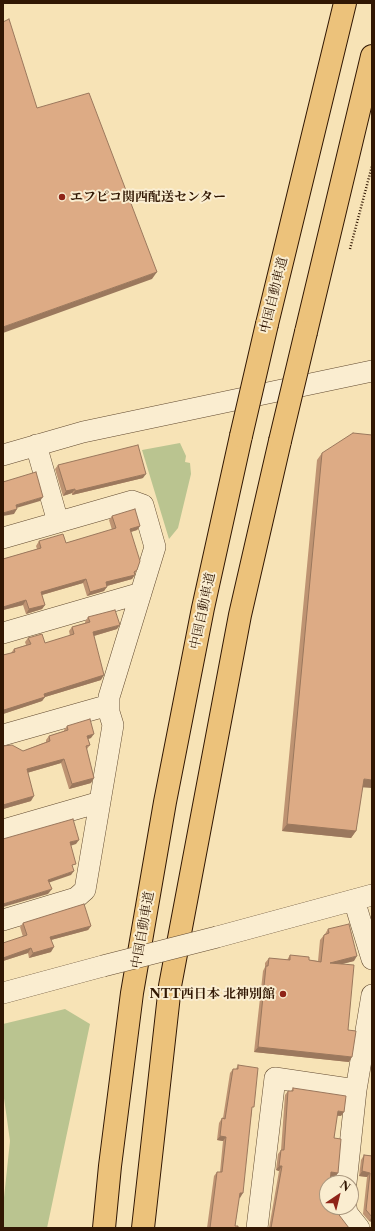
<!DOCTYPE html>
<html>
<head>
<meta charset="utf-8">
<style>
  body { margin:0 }
  #map { position:relative; width:375px; height:1231px; overflow:hidden; background:#f7e3b6; font-family:"Libre Caslon Text",serif }
  canvas { display:block }
  .frame { position:absolute; inset:0; border:4px solid #311703; pointer-events:none }
  .north { position:absolute; left:319px; top:1175px; width:40px; height:40px; box-sizing:border-box; background:#faedd0; border:1px solid #aa977e; border-radius:50%; rotate:35deg; font-size:11px; font-weight:700; line-height:16px; text-align:center; color:#311703 }
  .north::after { content:''; display:block; margin:auto; width:14px; height:18px; background:#8f2418; clip-path:polygon(50% 0,100% 100%,50% 72%,0 100%) }
</style>
</head>
<body>
<div id="map">
<canvas width="375" height="1231"></canvas>
<div class="frame"></div>
<div class="north">N</div>
</div>
<script>
const ctx = document.querySelector('canvas').getContext('2d');
ctx.lineJoin = 'round';
function paint(path, color) { ctx.fillStyle = color; ctx.fill(path, 'evenodd'); }
const shape = rows => new Path2D(rows.map(r => 'M' + r).join(''));
function stroke(path, color, width, dash) { ctx.strokeStyle = color; ctx.lineWidth = width; ctx.lineCap = dash ? 'butt' : 'round'; ctx.setLineDash(dash || []); ctx.stroke(path); }
function write(font, color, halo, rows, align = 'center') {
  ctx.font = font + ' "Libre Caslon Text","Noto Serif JP",serif'; ctx.lineWidth = 4; ctx.setLineDash([]); ctx.textBaseline = 'middle'; ctx.strokeStyle = halo; ctx.fillStyle = color; for (const [text, x, y, turn = 0] of rows) {
    ctx.save(); ctx.translate(x, y); ctx.rotate((+turn || 0) * Math.PI / 180); ctx.textAlign = isNaN(turn) ? turn : align; if (halo) ctx.strokeText(text, 0, 0); ctx.fillText(text, 0, 0); ctx.restore();
  }
}
const green = shape([
  [180,443,186,456,185,462,190,463,191,474,178,528,169,539,142,450],
  [65,1009,90,1024,47,1228,3,1228,3,1207,10,1141,3,1091,3,1024]
]);
const path = shape([
  [350,249,372,166]
]);
const minor = shape([
  [36,445,58,522],
  [3,455,83,432,372,371],
  [3,538,132,501,143,505,155,547,109,697,109,712,113,725,85,890,76,898,3,920],
  [3,633,141,593],
  [3,735,109,705],
  [3,830,100,802],
  [354,900,372,959],
  [217,937,372,895],
  [3,993,103,966],
  [346,1183,356,1090,372,995],
  [346,1207,347,1213,359,1228],
  [257,1228,275,1078,356,1090]
]);
const highway = shape([
  [267,324,345,3],
  [306,332,372,56],
  [104,1228,110,1166,132,993,165,802,203,608,241,436],
  [143,1228,170,986,240,615,280,441]
]);
const minorBridge = shape([
  [103,966,217,937]
]);
const highwayBridge = shape([
  [241,436,267,324],
  [280,441,306,332]
]);
const wall = shape([
  [322,453,362,787,356,831,351,838,282,831,317,460],
  [58,465,143,478,72,495,72,493,63,496,55,469],
  [112,516,140,526,137,530,131,532,137,570,132,579,107,586,104,591,87,596,83,583,42,595,45,605,42,609,26,614,23,605,3,610,3,559,37,549,36,546,39,541,66,543,112,530,109,520],
  [88,617,117,629,94,636,101,680,45,697,42,701,3,714,3,655,11,653,14,649,26,645,25,642,28,638,45,643,70,636,69,631,72,627,85,623,85,622],
  [67,726,91,738,88,739,90,745,87,749,91,783,69,789,61,763,27,773,31,801,3,809,3,746,23,751,46,742,46,740,49,736,64,731,64,730],
  [23,923,91,926,88,930,51,940,51,952,29,958,28,953,3,961,3,943,23,937,20,927],
  [328,929,354,961,341,964,348,1030,349,1062,254,1052,263,971,265,967,265,963,269,958,287,960,290,955,309,960,318,961,320,940,324,935,325,934],
  [238,1065,252,1111,235,1226,238,1228,207,1228,214,1176,217,1172,220,1172,223,1141,217,1140,219,1123,222,1118,223,1118,230,1073,233,1069,236,1069],
  [293,1088,341,1116,337,1116,334,1138,335,1177,331,1177,327,1207,349,1228,269,1228,279,1171,276,1170,278,1154,281,1150,285,1095,288,1091,291,1091],
  [372,1154,372,1222,369,1221,363,1214,367,1177,359,1176,361,1160,364,1155,372,1156]
]);
const shadedWall = shape([
  [157,272,152,279,3,333,3,327],
  [146,474,143,478,72,495,75,491],
  [75,489,72,493,63,496,66,491],
  [43,497,40,501,13,509,16,505],
  [17,509,14,514,3,516,3,513],
  [140,526,137,530,127,533,130,529],
  [135,575,132,579,103,587,106,582],
  [86,579,83,583,38,596,41,592],
  [107,587,104,591,87,596,90,592],
  [26,600,23,605,3,610,3,607],
  [45,605,42,609,26,614,29,609],
  [120,625,117,629,90,637,93,632],
  [104,675,101,680,45,697,42,701,3,714,4,710,44,694],
  [94,734,91,738,84,740,87,736],
  [64,759,61,763,23,774,27,769],
  [94,778,91,783,69,789,72,784],
  [364,779,372,780,372,788,358,787],
  [34,796,31,801,3,809,3,805],
  [287,824,356,831,351,838,282,831],
  [79,840,76,844,67,847,70,842],
  [74,871,71,875,45,884,48,880],
  [52,889,48,894,3,907,3,904],
  [91,926,88,930,47,941,50,937],
  [54,947,51,952,29,958,33,953],
  [31,948,28,953,3,961,3,958],
  [357,956,354,961,327,968,330,963],
  [258,1047,352,1057,349,1062,254,1052],
  [338,1111,344,1112,341,1116,335,1115],
  [220,1136,226,1137,223,1141,217,1140],
  [279,1166,282,1166,279,1171,276,1170],
  [362,1171,370,1173,367,1177,359,1176],
  [331,1172,338,1173,335,1177,328,1177],
  [240,1193,243,1193,240,1198,237,1197],
  [372,1217,372,1222,369,1221]
]);
const building = shape([
  [9,19,37,108,89,93,157,272,3,327,3,22,9,19],
  [353,433,372,435,372,780,364,779,356,831,287,824,322,453,353,433],
  [138,445,146,474,75,491,75,489,66,491,58,465,138,445],
  [36,472,43,497,16,505,17,509,3,513,3,482,36,472],
  [135,509,140,526,130,529,140,561,137,570,134,572,135,575,106,582,107,587,90,592,86,579,41,592,45,605,29,609,26,600,3,607,3,559,41,548,39,541,63,534,66,543,116,528,112,516,135,509],
  [115,610,120,625,93,632,104,675,44,694,45,697,4,710,3,708,3,655,15,652,14,649,31,644,28,638,42,634,45,643,74,634,72,627,90,622,88,617,115,610],
  [90,719,94,734,87,736,90,745,86,746,94,778,72,784,64,759,27,769,34,796,3,805,3,746,12,745,23,751,50,741,49,736,68,730,67,726,90,719],
  [73,819,79,840,70,842,76,864,72,865,74,871,48,880,52,889,3,904,3,839,73,819],
  [84,904,91,926,50,937,54,947,33,953,31,948,3,958,3,943,27,935,23,923,84,904],
  [349,924,357,956,330,963,354,965,348,1030,356,1031,352,1057,258,1047,266,966,268,966,269,958,290,960,290,955,309,957,309,960,321,962,324,935,329,933,328,929,349,924],
  [238,1065,258,1068,254,1107,252,1107,243,1193,240,1193,235,1226,238,1226,238,1228,210,1228,217,1172,222,1172,226,1137,220,1136,222,1118,225,1119,233,1069,238,1069,238,1065],
  [293,1088,346,1096,344,1112,338,1111,334,1138,341,1139,338,1173,331,1172,330,1183,327,1183,327,1207,333,1207,349,1228,271,1228,282,1166,279,1166,281,1150,284,1150,288,1091,293,1091,293,1088],
  [364,1155,372,1156,372,1217,366,1210,370,1173,362,1171,364,1155]
]);
const markers = [
  [62,197,4,"#8f2418"],
  [283,994,4,"#8f2418"]
];
const poiNames = [
  ["エフピコ関西配送センター",70,197],
  ["NTT西日本 北神別館",275,994,"right"]
];
const streetNames = [
  ["中国自動車道",274,295,-76],
  ["中国自動車道",203,611,-78],
  ["中国自動車道",143,930,-80]
];
paint(green, '#bac490');
stroke(minor, '#624a30', 22);
stroke(highway, '#311703', 24);
stroke(path, '#311703', 2.5, [1, 2]);
stroke(minor, '#faedd0', 21);
stroke(highway, '#ecc27b', 22);
stroke(minorBridge, '#624a30', 22, []);
stroke(highwayBridge, '#311703', 24, []);
stroke(minorBridge, '#faedd0', 21);
stroke(highwayBridge, '#ecc27b', 22);
paint(wall, '#be9372');
paint(shadedWall, '#9b785d');
paint(building, '#ddab85');
stroke(building, '#9b785d', 1);
for (const [x, y, r, color] of markers) { const dot = new Path2D(); dot.arc(x, y, r, 0, 2 * Math.PI); ctx.fillStyle = color; ctx.fill(dot); stroke(dot, '#faedd0', 1.5); }
write('bold 13px', '#311703', '#faedd0', poiNames, 'left');
write('13px', '#311703', '#faedd0', streetNames);
</script>
</body>
</html>
